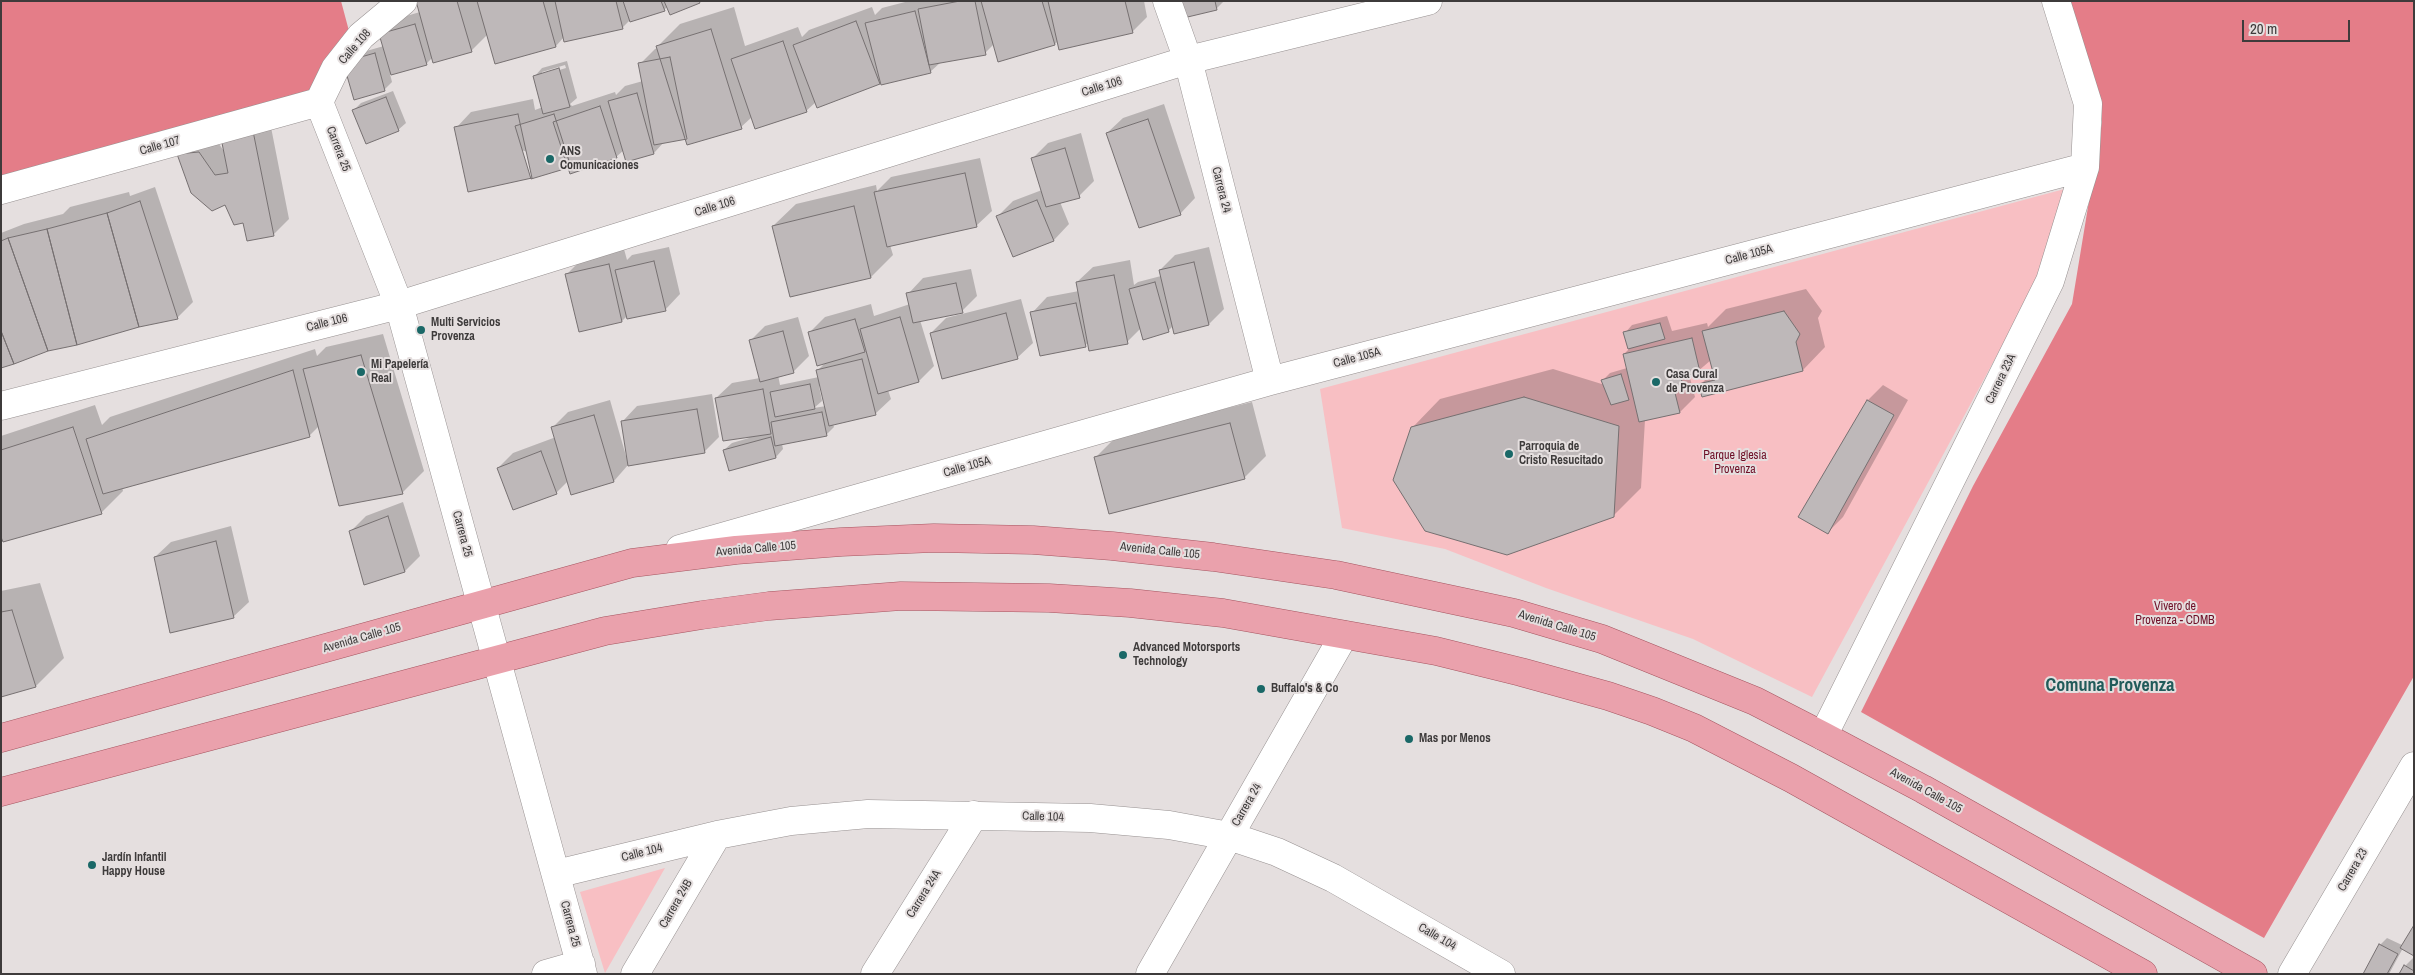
<!DOCTYPE html>
<html>
<head>
<meta charset="utf-8">
<style>
  body { margin:0 }
  #map { position:relative; width:2415px; height:975px; overflow:hidden; background:#e5dfdf; font-family:"Archivo Narrow",sans-serif }
  canvas { display:block }
  .frame { position:absolute; inset:0; border:2px solid #3e3b3b; pointer-events:none }
  .scale { position:absolute; left:2242px; top:20px; width:108px; height:22px; box-sizing:border-box; border:2px solid #3e3b3b; border-top:0; padding-left:6px; font-size:15px; line-height:18px; white-space:nowrap; color:#3e3b3b; -webkit-text-stroke:4px #e5dfdf; paint-order:stroke }
</style>
</head>
<body>
<div id="map">
<canvas width="2415" height="975"></canvas>
<div class="frame"></div>
<div class="scale">20 m</div>
</div>
<script>
const ctx = document.querySelector('canvas').getContext('2d');
ctx.lineJoin = 'round';
function paint(path, color) { ctx.fillStyle = color; ctx.fill(path, 'evenodd'); }
const shape = rows => new Path2D(rows.map(r => 'M' + r).join(''));
function stroke(path, color, width, dash) { ctx.strokeStyle = color; ctx.lineWidth = width; ctx.lineCap = dash ? 'butt' : 'round'; ctx.setLineDash(dash || []); ctx.stroke(path); }
function write(font, color, halo, rows, align = 'center') {
  ctx.font = font + ' "Archivo Narrow",sans-serif'; ctx.lineWidth = 4; ctx.setLineDash([]); ctx.textBaseline = 'middle'; ctx.strokeStyle = halo; ctx.fillStyle = color; for (const [text, x, y, turn = 0] of rows) {
    ctx.save(); ctx.translate(x, y); ctx.rotate((+turn || 0) * Math.PI / 180); ctx.textAlign = isNaN(turn) ? turn : align; if (halo) ctx.strokeText(text, 0, 0); ctx.fillText(text, 0, 0); ctx.restore();
  }
}
const green = shape([
  [2072,187,2036,283,1812,697,1693,639,1546,588,1445,549,1342,528,1320,389],
  [665,868,605,973,580,892]
]);
const forest = shape([
  [1,1,341,1,349,31,309,93,1,181],
  [2065,1,2414,1,2414,676,2264,938,1861,712,1973,486,2072,304,2102,122]
]);
const shadow = shape([
  [417,1,700,1,668,6,664,10,631,19,622,28,564,37,556,46,488,34,471,51,433,57,426,64,390,74,392,82,384,90,352,55,384,46,381,34,396,19,420,12],
  [909,1,1144,1,1147,17,1132,32,1058,41,1055,44,994,44,985,53,941,62,930,72,881,82,818,106,816,102,806,111,752,117,741,127,664,142,654,153,626,160,624,150,616,157,569,166,456,128,471,112,533,99,535,110,543,107,535,76,542,68,567,61,577,98,570,104,572,106,615,92,616,95,625,86,643,81,640,64,655,49,658,48,658,46,680,24,734,7,745,46,798,27,802,37,809,30,872,7,875,15,882,8],
  [565,65,566,68,542,75,542,72],
  [1170,1,1224,1,1217,8],
  [393,91,406,123,398,130,353,111,361,103],
  [1164,104,1195,198,1180,214,1107,133,1123,118],
  [269,117,289,219,273,235,244,222,179,155,214,137,226,154],
  [1081,133,1094,181,1079,196,1060,202,1069,224,1054,240,1013,255,998,216,1013,201,1042,190,1033,158,1048,143],
  [980,158,992,211,976,226,890,245,893,255,871,277,773,226,796,204,876,185,877,191,891,177],
  [155,187,193,302,178,317,48,350,1,367,1,233,24,224,63,214,70,207,129,192,130,196],
  [669,247,680,294,665,310,627,316,622,321,567,274,582,259,624,249,627,260,632,255],
  [1209,247,1224,309,1209,324,1173,326,1168,331,1141,328,1127,342,1088,342,1085,346,1032,313,1047,297,1079,291,1077,282,1093,267,1130,260,1134,285,1138,282,1161,276,1160,270,1175,255],
  [971,269,977,296,961,312,920,320,934,366,919,381,888,390,891,399,875,414,833,424,834,427,826,435,782,444,783,449,776,457,724,450,732,443,749,438,716,398,732,383,760,378,750,341,765,326,798,317,809,356,794,371,778,375,780,385,819,377,817,371,826,362,809,333,825,317,871,304,874,316,910,304,908,294,923,278],
  [819,386,821,386,826,406,814,408,822,401],
  [1806,289,1822,311,1818,318,1825,347,1803,370,1703,395,1700,385,1714,371,1711,360,1690,378,1695,397,1680,412,1645,420,1641,488,1613,516,1412,428,1440,399,1553,369,1605,385,1603,380,1610,373,1627,368,1624,354,1629,349,1625,333,1632,325,1667,316,1672,331,1707,323,1708,327,1726,309],
  [1021,299,1033,343,1017,358,931,333,946,318],
  [383,334,424,471,402,493,319,426,309,436,122,487,123,491,101,513,1,533,1,436,95,405,102,425,110,417,315,349,317,356,326,347],
  [1883,385,1908,400,1843,517,1828,532,1800,517,1868,400],
  [712,394,719,437,704,452,628,465,614,481,568,481,556,493,498,468,513,453,556,437,553,427,568,412,610,400,626,456,628,455,622,422,637,406],
  [1252,402,1266,456,1244,478,1096,457,1118,435],
  [403,502,420,556,405,571,365,584,351,531,366,516],
  [231,526,249,602,233,617,155,557,171,542],
  [40,583,64,658,36,686,1,696,1,591],
  [2387,938,2402,945,2403,948,2389,974,2365,974,2380,945],
  [2414,957,2414,974,2405,966]
]);
const building = shape([
  [416,1,457,1,472,52,433,63,416,1],
  [477,1,543,1,556,47,495,64,477,1],
  [555,1,616,1,623,29,564,42,555,1],
  [623,1,661,1,665,11,630,22,623,1],
  [664,1,699,1,700,3,670,15,664,1],
  [960,1,975,1,986,55,929,65,918,9,960,1],
  [981,1,1042,1,1055,45,998,62,981,1],
  [1048,1,1125,1,1133,33,1059,50,1048,1],
  [1169,1,1215,1,1217,10,1175,20,1169,1],
  [915,11,931,73,881,85,865,23,915,11],
  [856,21,880,84,817,108,793,45,856,21],
  [415,24,427,65,391,75,379,34,415,24],
  [711,29,742,129,687,145,656,46,711,29],
  [783,41,807,112,755,129,731,59,783,41],
  [375,53,385,91,354,100,343,62,375,53],
  [670,57,687,139,654,145,638,63,670,57],
  [559,68,570,107,543,114,533,76,559,68],
  [637,93,654,154,626,162,608,101,637,93],
  [386,97,399,131,366,144,352,110,386,97],
  [600,106,617,158,570,174,553,122,600,106],
  [518,114,532,178,468,192,454,127,518,114],
  [554,114,571,167,531,179,515,126,554,114],
  [1148,119,1181,215,1139,228,1106,133,1148,119],
  [253,131,274,236,247,241,243,223,234,225,225,205,212,211,191,193,177,154,199,152,215,175,228,173,221,138,253,131],
  [1065,148,1080,198,1046,207,1031,158,1065,148],
  [965,173,977,227,887,247,874,192,965,173],
  [1037,200,1054,241,1013,257,996,216,1037,200],
  [140,201,178,319,139,327,107,213,140,201],
  [854,206,871,278,790,297,772,226,854,206],
  [107,213,139,327,77,345,47,229,107,213],
  [47,229,77,345,48,351,8,238,47,229],
  [8,238,48,351,14,364,1,331,1,241,8,238],
  [654,261,666,311,627,319,615,270,654,261],
  [1194,262,1209,325,1174,334,1159,270,1194,262],
  [609,264,622,322,579,332,565,274,609,264],
  [1114,275,1128,344,1089,351,1076,282,1114,275],
  [1155,282,1169,332,1143,340,1129,289,1155,282],
  [956,283,963,313,913,323,906,293,956,283],
  [1076,303,1086,347,1040,356,1030,312,1076,303],
  [1784,311,1800,334,1796,342,1803,371,1702,397,1698,384,1715,380,1702,331,1784,311],
  [1006,313,1018,359,942,379,930,333,1006,313],
  [900,317,919,382,878,394,860,329,900,317],
  [855,319,865,352,817,366,808,332,855,319],
  [1660,323,1665,339,1628,349,1623,332,1660,323],
  [1,331,14,364,1,368,1,331],
  [783,331,794,373,760,382,749,340,783,331],
  [1692,338,1700,372,1681,377,1683,387,1674,389,1680,413,1639,422,1623,354,1692,338],
  [361,355,403,494,339,506,303,369,361,355],
  [862,359,876,415,829,426,816,370,862,359],
  [293,370,310,437,103,494,86,439,293,370],
  [1621,374,1629,400,1611,405,1601,380,1621,374],
  [810,384,815,409,775,417,770,392,810,384],
  [763,389,771,434,723,441,715,398,763,389],
  [1524,397,1619,426,1614,517,1507,555,1425,531,1393,480,1411,427,1524,397],
  [1867,400,1894,415,1828,534,1798,517,1867,400],
  [697,409,705,453,628,466,621,421,697,409],
  [822,412,827,436,775,446,771,422,822,412],
  [594,415,614,482,571,495,551,427,594,415],
  [1230,423,1245,479,1109,514,1094,457,1230,423],
  [73,427,102,514,3,542,1,537,1,450,73,427],
  [771,437,776,458,729,471,723,450,771,437],
  [541,451,557,494,513,510,497,468,541,451],
  [388,516,405,572,364,585,349,531,388,516],
  [216,541,234,618,170,633,154,557,216,541],
  [12,610,36,687,1,697,1,612,12,610],
  [2414,925,2414,956,2400,948,2414,925],
  [2379,944,2398,954,2387,974,2363,974,2379,944],
  [2404,965,2414,971,2414,974,2399,974,2404,965]
]);
const minor = shape([
  [1167,1,1188,60,1270,381],
  [319,102,399,305,583,974],
  [319,102,335,69,361,36,403,1],
  [1,190,319,102],
  [1,406,399,305,1188,60,1428,1],
  [680,549,1270,381,2085,167],
  [1823,736,2050,281,2085,167,2088,104,2056,1],
  [556,874,717,835,791,821,868,814,1090,818,1169,825,1229,836,1277,852,1333,878,1501,974],
  [546,974,581,964],
  [635,974,717,835],
  [875,974,974,815],
  [1150,974,1344,635],
  [2292,974,2414,766]
]);
const major = shape([
  [1,738,632,563,736,550,841,542,934,538,1033,540,1112,546,1213,557,1336,575,1514,613,1602,639,1755,701,1823,736,1923,789,2253,974],
  [1,792,605,631,702,615,769,606,901,596,1049,598,1130,603,1223,613,1436,651,1521,672,1608,696,1652,711,1694,728,1791,778,2143,974]
]);
const markers = [
  [550,159,5,"#1a6867"],
  [421,330,5,"#1a6867"],
  [361,372,5,"#1a6867"],
  [1656,382,5,"#1a6867"],
  [1509,454,5,"#1a6867"],
  [1123,655,5,"#1a6867"],
  [1261,689,5,"#1a6867"],
  [1409,739,5,"#1a6867"],
  [92,865,5,"#1a6867"]
];
const streetNames = [
  ["Calle 108",355,47,-49],
  ["Calle 106",1102,87,-17],
  ["Calle 107",160,146,-16],
  ["Carrera 25",338,149,69],
  ["Carrera 24",1221,190,76],
  ["Calle 106",715,207,-17],
  ["Calle 105A",1749,255,-15],
  ["Calle 106",327,323,-14],
  ["Calle 105A",1357,358,-15],
  ["Carrera 23A",2001,379,-64],
  ["Calle 105A",967,467,-16],
  ["Carrera 25",462,534,75],
  ["Avenida Calle 105",756,549,-5],
  ["Avenida Calle 105",1160,551,6],
  ["Avenida Calle 105",1557,626,17],
  ["Avenida Calle 105",362,638,-16],
  ["Avenida Calle 105",1926,791,29],
  ["Carrera 24",1247,805,-60],
  ["Calle 104",1043,817,2],
  ["Calle 104",642,853,-14],
  ["Carrera 23",2353,870,-60],
  ["Carrera 24A",924,894,-58],
  ["Carrera 24B",676,904,-60],
  ["Carrera 25",570,924,75],
  ["Calle 104",1437,937,30]
];
const poiNames = [
  ["ANS",560,152],
  ["Comunicaciones",560,166],
  ["Multi Servicios",431,323],
  ["Provenza",431,337],
  ["Mi Papelería",371,365],
  ["Real",371,379],
  ["Casa Cural",1666,375],
  ["de Provenza",1666,389],
  ["Parroquia de",1519,447],
  ["Cristo Resucitado",1519,461],
  ["Advanced Motorsports",1133,648],
  ["Technology",1133,662],
  ["Buffalo's & Co",1271,689],
  ["Mas por Menos",1419,739],
  ["Jardín Infantil",102,858],
  ["Happy House",102,872]
];
const parkNames = [
  ["Parque Iglesia",1735,456],
  ["Provenza",1735,470],
  ["Vivero de",2175,607],
  ["Provenza - CDMB",2175,621]
];
const districtNames = [
  ["Comuna Provenza",2110,686]
];
paint(green, '#f8bfc3');
paint(forest, '#e47d88');
paint(shadow, '#0003');
paint(building, '#beb8b9');
stroke(building, '#767071', 1);
stroke(minor, '#979191', 29);
stroke(major, '#a55560', 29);
stroke(minor, '#fff', 28);
stroke(major, '#eaa1ac', 28);
for (const [x, y, r, color] of markers) { const dot = new Path2D(); dot.arc(x, y, r, 0, 2 * Math.PI); ctx.fillStyle = color; ctx.fill(dot); stroke(dot, '#e5dfdf', 2); }
write('12px', '#3e3b3b', '#e5dfdf', streetNames);
write('bold 12px', '#3e3b3b', '#e5dfdf', poiNames, 'left');
write('12px', '#6e0f27', '#e5dfdf', parkNames);
write('bold 18px', '#215b5a', '#e5dfdf', districtNames);
</script>
</body>
</html>
